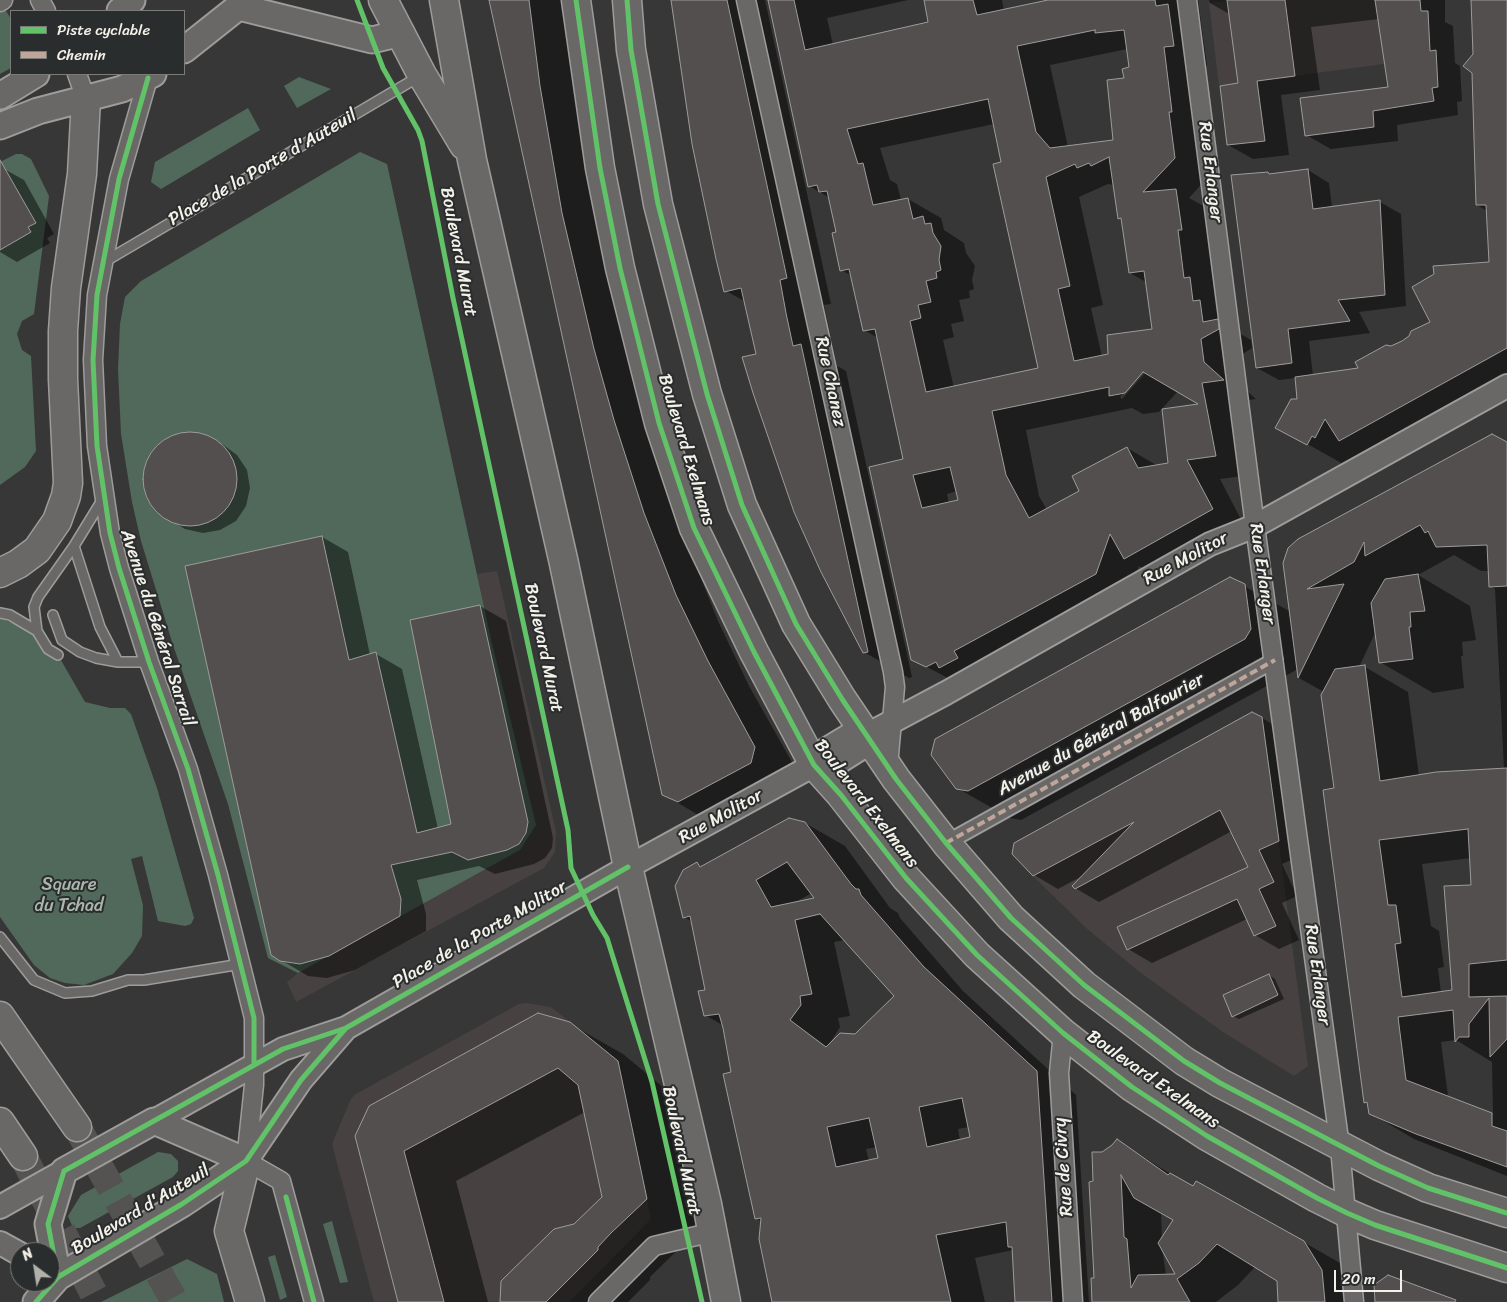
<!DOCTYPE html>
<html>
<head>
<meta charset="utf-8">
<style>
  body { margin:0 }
  #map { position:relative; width:1507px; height:1302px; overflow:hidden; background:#383737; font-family:Sriracha,sans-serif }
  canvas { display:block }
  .legend { position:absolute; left:10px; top:10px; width:175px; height:65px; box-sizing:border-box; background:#2a2d2e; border:1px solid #7b7b78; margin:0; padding:6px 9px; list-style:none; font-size:15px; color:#f4f1e8 }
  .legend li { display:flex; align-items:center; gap:10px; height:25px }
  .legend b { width:25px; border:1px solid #7b7b78 }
  .north { position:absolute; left:10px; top:1242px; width:50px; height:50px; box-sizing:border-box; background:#2a2d2e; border:1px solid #7b7b78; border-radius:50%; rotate:329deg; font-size:14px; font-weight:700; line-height:20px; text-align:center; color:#f4f1e8 }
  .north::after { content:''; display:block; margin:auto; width:18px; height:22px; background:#b2b0aa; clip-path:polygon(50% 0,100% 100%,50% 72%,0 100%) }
  .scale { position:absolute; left:1334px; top:1270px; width:68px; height:22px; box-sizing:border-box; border:2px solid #f4f1e8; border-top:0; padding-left:6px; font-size:15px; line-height:18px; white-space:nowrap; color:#f4f1e8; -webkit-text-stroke:4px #2a2d2e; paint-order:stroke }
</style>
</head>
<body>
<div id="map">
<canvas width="1507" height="1302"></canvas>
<ul class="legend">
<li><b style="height:6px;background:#61c268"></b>Piste cyclable</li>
<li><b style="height:6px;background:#c0a59a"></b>Chemin</li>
</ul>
<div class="north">N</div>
<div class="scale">20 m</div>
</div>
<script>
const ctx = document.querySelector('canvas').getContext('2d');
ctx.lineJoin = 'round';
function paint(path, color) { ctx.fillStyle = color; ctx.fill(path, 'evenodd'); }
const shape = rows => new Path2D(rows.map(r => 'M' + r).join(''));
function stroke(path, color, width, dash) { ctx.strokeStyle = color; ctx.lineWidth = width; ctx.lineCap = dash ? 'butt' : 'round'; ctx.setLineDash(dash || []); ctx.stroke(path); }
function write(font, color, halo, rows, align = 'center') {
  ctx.font = font + ' Sriracha,sans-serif'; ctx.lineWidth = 4; ctx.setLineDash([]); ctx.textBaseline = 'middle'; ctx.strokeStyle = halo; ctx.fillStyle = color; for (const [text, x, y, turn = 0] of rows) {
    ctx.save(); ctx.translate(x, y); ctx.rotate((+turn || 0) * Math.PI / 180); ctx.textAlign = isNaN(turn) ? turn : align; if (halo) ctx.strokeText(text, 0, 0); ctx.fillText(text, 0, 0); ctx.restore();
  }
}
const built = shape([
  [1231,0,1397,0,1406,61,1219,86,1209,3],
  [497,571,556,832,555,852,544,868,296,1002,287,982,298,973,492,643,477,574],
  [1269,769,1308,1066,1294,1076,1223,1032,1141,973,1086,928,1033,876,1215,777],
  [526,1003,551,1007,618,1061,651,1219,569,1302,374,1302,332,1144,350,1101,354,1095,519,1004]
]);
const green = shape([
  [0,1,11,19,11,68,0,74],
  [299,77,331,89,297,108,284,86],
  [248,108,260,130,161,189,151,182,155,162],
  [360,152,387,164,492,643,536,825,520,850,298,973,268,958,228,804,173,645,141,541,132,502,121,434,118,369,120,324,125,297,141,281],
  [16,154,22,154,31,159,49,196,34,314,22,321,17,334,22,350,31,356,36,451,25,467,0,485,0,162],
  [0,618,24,628,58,655,85,702,110,708,125,708,131,714,157,788,194,918,191,924,185,926,158,921,142,856,131,859,143,905,142,936,132,953,113,974,84,985,65,983,50,978,34,965,0,917],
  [158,1152,171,1154,178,1161,178,1171,173,1177,80,1228,73,1228,68,1216,81,1195],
  [332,1221,348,1282,340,1283,323,1224],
  [275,1255,287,1297,280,1300,268,1257],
  [187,1259,217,1274,224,1302,101,1302]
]);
const shadow = shape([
  [490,0,568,0,685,538,718,621,749,686,797,771,705,819,663,794],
  [672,0,765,0,831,304,824,305,837,366,846,371,912,677,909,678,864,652,795,512,761,415,744,358,757,355,746,302,726,291],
  [769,0,908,0,827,18,833,45,930,23,925,0,1002,0,1004,11,1053,0,1198,0,1207,65,1197,66,1208,177,1189,198,1209,209,1235,331,1251,340,1252,348,1235,359,1238,383,1256,399,1236,402,1250,475,1220,479,1246,529,1159,577,1139,566,1129,593,961,685,912,659,905,460,878,338,864,330,852,276,841,270,838,233,830,198,809,186],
  [1127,49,1130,68,1125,79,1115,141,1068,147,1050,65],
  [994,124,1040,369,954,388,943,340,954,337,951,324,964,321,959,300,970,298,969,291,974,289,972,280,975,266,966,253,964,243,944,230,941,218,908,199,901,200,897,184,890,180,880,148],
  [1108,184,1115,185,1119,218,1123,220,1130,273,1146,282,1154,330,1109,355,1102,357,1091,308,1103,305,1079,197],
  [1141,373,1145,373,1122,399,1120,397],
  [1178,391,1202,405,1170,464,1158,466,1127,448,1081,491,1047,510,1039,496,1026,430,1132,408,1143,414,1159,412],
  [957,491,960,501,949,504,947,494],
  [1209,0,1445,0,1445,22,1453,26,1455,63,1460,66,1462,101,1457,102,1458,115,1397,125,1398,141,1331,149,1306,135,1389,88,1379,19,1311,27,1320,90,1281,95,1289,155,1253,159,1228,145,1239,84,1231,15,1210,3],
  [1472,0,1507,0,1507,397,1352,469,1277,427,1298,400,1296,378,1279,380,1257,368,1271,175,1308,170,1329,183,1332,207,1380,202,1401,214,1406,306,1359,312,1370,333,1309,341,1313,376,1360,369,1432,322,1490,263,1487,211,1477,205],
  [4,169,24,180,54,234,47,238,50,243,17,262,0,252,0,171],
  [191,433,209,437,222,444,237,455,247,470,250,488,246,506,236,521,220,530,203,533,185,529,156,511,147,496,144,478,148,460,158,446,173,436],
  [1507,444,1507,1176,1414,1139,1370,1113,1369,1104,1365,1102,1324,692,1299,678,1298,669,1021,820,1010,818,957,788,1244,586,1291,612,1284,563],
  [1454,555,1481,571,1489,571,1490,586,1495,589,1504,769,1419,776,1408,692,1365,667,1359,667,1376,631,1380,662,1433,693,1464,688,1461,656,1463,656,1462,642,1476,640,1470,606,1418,575],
  [1471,858,1472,886,1453,991,1441,993,1438,968,1444,967,1439,931,1431,926,1422,864],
  [1456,1040,1492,1062,1493,1115,1448,1096,1441,1042],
  [322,537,348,552,370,655,376,654,402,669,438,829,453,825,480,606,506,621,553,838,552,848,545,858,534,864,495,874,479,866,417,880,426,914,426,931,355,970,327,978,308,976,281,960],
  [1262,718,1286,732,1302,855,1282,864,1297,896,1282,903,1299,940,1279,949,1255,935,1247,919,1152,963,1128,949,1250,868,1232,831,1099,902,1075,888,1086,874,1058,889,1034,875],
  [805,823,845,846,890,908,898,913,900,918,963,991,1076,1095,1089,1302,1016,1302,1013,1250,975,1258,985,1302,774,1302,762,1222,756,1218,724,1026,705,1015,706,991,692,922,684,917,697,864,702,867],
  [812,893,816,899,794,903],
  [845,940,896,996,855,1035,828,1046,840,1027,838,1018,850,1016,834,942],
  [969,1127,972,1138,960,1141,958,1129],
  [877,1147,880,1159,869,1161,866,1149],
  [1269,975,1275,979,1284,999,1239,1019,1233,1016],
  [570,1024,623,1054,670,1093,699,1229,650,1277,650,1280,628,1302,500,1302,603,1197,585,1112,456,1181,488,1302,400,1302,356,1136],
  [1117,1140,1183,1182,1300,1240,1340,1263,1350,1273,1362,1302,1279,1302,1279,1281,1255,1267,1238,1285,1216,1302,1094,1302,1096,1279,1095,1182,1102,1153,1113,1146],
  [1161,1212,1174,1220,1162,1240],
  [1162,1248,1177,1275,1166,1275]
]);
const building = shape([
  [489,0,529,0,540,86,562,213,594,349,614,420,644,513,676,595,708,661,755,747,751,763,678,802,662,795,489,0],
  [671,0,727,0,787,278,780,280,786,313,793,346,801,344,868,652,863,653,821,572,794,512,753,393,742,357,756,354,741,288,724,292,716,259,692,144,671,0],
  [768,0,794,0,805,50,928,22,924,0,973,0,977,15,1048,0,1155,0,1156,6,1168,4,1174,46,1164,47,1172,112,1169,112,1175,158,1143,192,1176,189,1182,230,1178,230,1184,278,1190,277,1193,301,1200,300,1203,322,1218,319,1219,329,1201,339,1204,362,1224,380,1202,383,1216,456,1187,460,1213,509,1124,559,1110,534,1096,574,954,651,958,658,939,668,936,662,926,667,911,660,869,467,903,459,875,329,863,331,849,269,840,271,832,233,836,232,827,191,819,192,817,185,808,187,768,0],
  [1095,30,1095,33,1124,30,1129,67,1122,69,1124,78,1107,80,1113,140,1050,148,1036,132,1017,46,1095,30],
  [988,99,1001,162,993,164,1038,368,926,392,910,321,921,318,918,305,931,302,926,281,937,278,936,272,941,270,939,260,941,246,933,233,931,223,925,224,923,216,913,219,908,198,873,205,863,163,858,164,847,129,988,99],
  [1109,157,1118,219,1121,218,1129,273,1144,271,1152,329,1107,335,1108,354,1074,361,1058,289,1070,286,1046,177,1075,164,1077,168,1089,163,1091,166,1109,157],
  [1143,372,1198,404,1162,409,1168,463,1138,468,1127,447,1072,476,1079,491,1029,518,1006,475,992,411,1109,387,1109,396,1125,393,1143,372],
  [950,467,958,500,922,508,913,475,950,467],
  [1227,0,1285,0,1295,76,1257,81,1265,141,1227,145,1220,86,1238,83,1227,0],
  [1375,0,1420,0,1421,11,1428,11,1430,51,1436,50,1438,87,1432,88,1434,101,1373,111,1374,127,1305,136,1300,98,1388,87,1375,0],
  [1471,0,1507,0,1507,348,1339,441,1325,419,1315,438,1312,436,1307,445,1275,428,1291,399,1297,399,1295,377,1358,368,1355,362,1386,345,1391,346,1402,341,1409,336,1411,331,1430,322,1412,287,1434,274,1433,266,1489,262,1486,205,1476,205,1472,73,1463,66,1473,54,1471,0],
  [0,160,36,223,28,227,31,232,0,250,0,160],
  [1308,169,1313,209,1380,200,1385,295,1338,300,1350,321,1288,329,1292,363,1256,368,1231,175,1268,172,1269,174,1308,169],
  '143 479a47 47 0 1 1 94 0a47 47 0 1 1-94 0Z',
  [1492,434,1507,442,1507,586,1489,587,1487,545,1436,547,1428,531,1425,533,1420,525,1365,556,1364,542,1354,562,1307,589,1344,584,1298,678,1283,563,1288,548,1298,539,1492,434],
  [322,536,349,660,376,652,417,833,451,824,410,620,480,605,528,822,526,833,519,844,507,850,468,860,452,852,391,865,401,899,400,916,329,956,300,964,280,961,271,955,185,566,322,536],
  [1418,574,1425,611,1410,612,1411,627,1409,627,1413,659,1379,663,1371,603,1385,579,1418,574],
  [1230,577,1245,584,1251,629,1245,639,968,791,956,789,931,755,935,739,1230,577],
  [1365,665,1380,781,1436,772,1507,768,1507,960,1469,964,1469,997,1507,996,1507,1039,1490,1057,1489,998,1469,1024,1469,1037,1459,1037,1455,1042,1453,1010,1398,1017,1406,1080,1492,1113,1492,1126,1507,1131,1507,1167,1416,1134,1369,1114,1367,1102,1364,1103,1323,790,1334,788,1321,695,1335,669,1365,665],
  [1468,829,1471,885,1444,886,1452,990,1402,997,1395,944,1401,943,1396,905,1388,905,1379,840,1468,829],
  [1252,712,1262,717,1279,841,1259,850,1274,882,1259,889,1276,926,1254,936,1237,899,1127,950,1117,927,1248,867,1220,810,1075,889,1072,886,1134,822,1033,876,1012,854,1014,843,1252,712],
  [789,818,805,822,851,884,856,889,859,889,861,895,924,967,1037,1071,1052,1302,1015,1302,1012,1247,1008,1247,1006,1222,936,1235,951,1302,772,1302,759,1239,761,1218,755,1219,723,1074,731,1072,723,1028,719,1014,704,1016,698,991,705,990,690,916,683,918,675,886,683,870,697,862,700,867,789,818],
  [787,862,814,898,771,907,756,880,787,862],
  [820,914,894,996,855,1034,840,1033,826,1047,790,1020,801,1005,800,996,812,994,795,920,820,914],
  [962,1098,970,1137,927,1147,919,1107,962,1098],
  [869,1118,878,1158,836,1167,827,1127,869,1118],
  [1269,974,1278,995,1232,1017,1223,995,1269,974],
  [538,1013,570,1022,618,1061,647,1199,611,1233,598,1247,598,1250,546,1302,500,1302,501,1281,554,1229,574,1224,602,1197,578,1085,558,1068,404,1151,444,1302,398,1302,355,1136,369,1106,538,1013],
  [1117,1139,1168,1175,1170,1173,1193,1186,1196,1181,1304,1241,1322,1270,1325,1302,1278,1302,1277,1281,1217,1244,1199,1263,1177,1279,1190,1302,1092,1302,1091,1278,1094,1278,1089,1182,1093,1181,1092,1152,1102,1152,1112,1145,1117,1139],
  [1121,1175,1134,1198,1173,1220,1158,1243,1175,1274,1138,1275,1131,1288,1127,1239,1124,1237,1121,1175],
  [1388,1275,1456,1300,1455,1302,1375,1302,1374,1285,1388,1275]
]);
const trunkTunnel = shape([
  [77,1127,175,1302],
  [23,1156,98,1302]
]);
const service = shape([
  [104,262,420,76],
  [74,546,100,627,118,662],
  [0,613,10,615,37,631],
  [53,615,62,640,80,652,96,658,118,662,149,662],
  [58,655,48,649,37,631,34,607,38,597,74,546,104,497],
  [0,937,34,980,65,993,92,991,128,980,144,980,241,964]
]);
const pedestrian = shape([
  [946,843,1275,660]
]);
const minor = shape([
  [40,0,46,11],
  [746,0,893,672,895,687,888,766],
  [1187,0,1255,526,1340,1147,1354,1302],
  [0,2,3,0],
  [77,74,86,99],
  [148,78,119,179,97,295,93,360,97,446,110,533,119,568,149,662,188,769,218,875,254,1018,254,1085,246,1161,281,1181,314,1302],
  [1063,1033,1059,1073,1073,1302],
  [598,1302,654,1246,713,1232]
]);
const tertiary = shape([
  [814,765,828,769,863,747,867,735],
  [154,1121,283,1049,346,1028,628,867,814,765,820,753,853,733,867,735,946,693,1210,544,1255,526,1507,386],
  [246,1161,301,1080,346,1028],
  [0,1207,64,1171],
  [0,1243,20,1254]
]);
const secondary = shape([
  [239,7,372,40,401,33],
  [120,11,132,0],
  [184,50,247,0],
  [0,96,36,74],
  [0,126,38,111,122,89,153,74],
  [58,1277,48,1224,64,1171,154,1121,246,1161],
  [36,1302,58,1277,182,1204,246,1161]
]);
const primary = shape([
  [383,0,422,75,464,145],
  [444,0,472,160,563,559,628,867,707,1204,726,1302],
  [576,0,600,168,620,268,659,423,694,528,754,652,814,765,841,795,906,878,977,955,1063,1033,1132,1087,1207,1136,1317,1198,1347,1213,1375,1225,1507,1268],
  [627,0,631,50,658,204,707,394,742,505,796,624,842,699,896,779,946,843,1011,918,1084,985,1184,1061,1220,1083,1379,1166,1428,1188,1507,1213]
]);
const trunk = shape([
  [0,573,18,564,37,550,57,521,66,496,68,483,63,379,63,331,66,288,82,174,86,99],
  [0,1016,77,1127],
  [0,1122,23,1156],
  [246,1161,229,1231,250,1302]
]);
const quiet = shape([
  [946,843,1275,660]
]);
const cycleway = shape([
  [357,0,383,68,418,130,422,141,453,298,568,830,571,868,593,915,607,938,652,1082,702,1302],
  [576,0,600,168,620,268,659,423,694,528,754,652,814,765,841,795,906,878,977,955,1063,1033,1132,1087,1207,1136,1317,1198,1347,1213,1375,1225,1507,1268],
  [627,0,631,50,658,204,707,394,742,505,796,624,842,699,896,779,946,843,1011,918,1084,985,1184,1061,1220,1083,1379,1166,1428,1188,1507,1213],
  [148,78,119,179,97,295,93,360,97,446,110,533,119,568,149,662,188,769,218,875,254,1018,254,1064],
  [286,1197,314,1302],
  [58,1277,48,1224,64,1171,283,1049,346,1028,628,867],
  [36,1302,58,1277,182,1204,246,1161,301,1080,346,1028]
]);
const streetNames = [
  ["Place de la Porte d'Auteuil",263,168,-30],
  ["Rue Erlanger",1210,172,83],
  ["Boulevard Murat",458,252,79],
  ["Rue Chanez",830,382,78],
  ["Boulevard Exelmans",686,450,73],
  ["Rue Molitor",1186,559,-28],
  ["Rue Erlanger",1262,574,82],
  ["Avenue du Général Sarrail",157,628,72],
  ["Boulevard Murat",543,648,78],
  ["Avenue du Général Balfourier",1101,735,-29],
  ["Boulevard Exelmans",866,804,52],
  ["Rue Molitor",721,817,-29],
  ["Place de la Porte Molitor",480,935,-30],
  ["Rue Erlanger",1317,975,82],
  ["Boulevard Exelmans",1153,1080,35],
  ["Boulevard Murat",681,1151,78],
  ["Rue de Civry",1064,1167,-94],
  ["Boulevard d'Auteuil",141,1210,-31]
];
const parkNames = [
  ["Square",69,885],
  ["du Tchad",69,906]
];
paint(built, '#474141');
paint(green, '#51695a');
paint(shadow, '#0007');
paint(building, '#544f4f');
stroke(building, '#9d9c9b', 1);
stroke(trunkTunnel, '#545352', 28, [28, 14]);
stroke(service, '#9d9c9b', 12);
stroke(pedestrian, '#9d9c9b', 18);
stroke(minor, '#9d9c9b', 21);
stroke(tertiary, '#9d9c9b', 26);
stroke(secondary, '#9d9c9b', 29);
stroke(primary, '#9d9c9b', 31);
stroke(trunk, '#9d9c9b', 31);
stroke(service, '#696866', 9);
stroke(pedestrian, '#696866', 14);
stroke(minor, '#696866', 18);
stroke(tertiary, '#696866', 22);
stroke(secondary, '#696866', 25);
stroke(primary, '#696866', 28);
stroke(trunk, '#696866', 28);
stroke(quiet, '#c0a59a', 4, [8, 4]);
stroke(cycleway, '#61c268', 5);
write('18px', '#f4f1e8', '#2a2d2e', streetNames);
write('18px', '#acb7ab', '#2a2d2e', parkNames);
</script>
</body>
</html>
